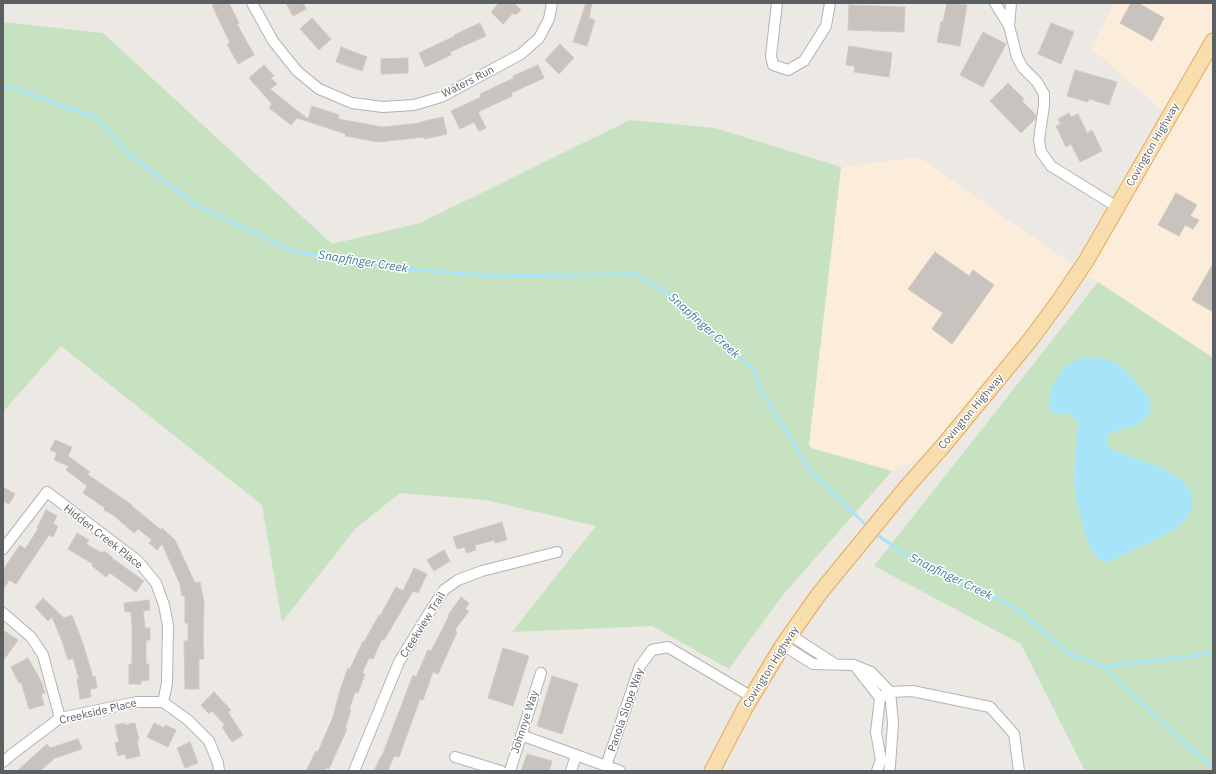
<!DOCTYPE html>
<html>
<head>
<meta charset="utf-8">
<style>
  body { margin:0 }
  #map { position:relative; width:1216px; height:774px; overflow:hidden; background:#ece8e3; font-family:"IBM Plex Sans",sans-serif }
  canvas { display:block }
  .frame { position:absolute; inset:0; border:4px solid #5b5f62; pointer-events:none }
</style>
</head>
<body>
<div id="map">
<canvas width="1216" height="774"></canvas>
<div class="frame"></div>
</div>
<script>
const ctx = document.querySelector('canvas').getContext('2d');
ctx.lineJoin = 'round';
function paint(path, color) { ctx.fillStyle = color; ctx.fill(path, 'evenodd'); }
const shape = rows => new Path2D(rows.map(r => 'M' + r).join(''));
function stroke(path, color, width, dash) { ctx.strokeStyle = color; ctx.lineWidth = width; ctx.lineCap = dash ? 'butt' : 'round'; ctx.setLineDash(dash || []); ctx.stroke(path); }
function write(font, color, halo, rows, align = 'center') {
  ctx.font = font + ' "IBM Plex Sans",sans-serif'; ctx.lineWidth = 3; ctx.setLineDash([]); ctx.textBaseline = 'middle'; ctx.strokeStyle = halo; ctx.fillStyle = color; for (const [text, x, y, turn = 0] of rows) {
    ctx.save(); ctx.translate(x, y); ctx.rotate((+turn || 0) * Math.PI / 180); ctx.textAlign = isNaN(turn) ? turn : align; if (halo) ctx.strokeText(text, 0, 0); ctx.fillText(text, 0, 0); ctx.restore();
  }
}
const commercial = shape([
  [1114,3,1213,3,1213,357,1073,266,1038,320,936,451,892,471,811,448,809,444,841,167,919,157,1073,265,1164,112,1091,48]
]);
const green = shape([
  [3,22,103,33,332,244,420,223,630,120,715,128,841,167,809,444,811,448,892,471,782,596,729,669,652,626,512,632,596,526,486,500,400,493,356,528,282,622,262,505,61,346,3,412],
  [1098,282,1213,358,1213,771,1085,771,1021,644,874,566]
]);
const water = shape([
  [1079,358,1096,358,1109,360,1123,367,1149,397,1151,407,1149,415,1136,426,1117,430,1109,434,1107,444,1113,450,1163,468,1186,484,1193,495,1191,512,1181,525,1165,535,1108,562,1098,559,1088,544,1076,500,1074,480,1078,420,1068,414,1056,414,1049,411,1051,387,1064,368]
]);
const stream = shape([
  [3,87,19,90,97,118,128,153,196,205,293,251,379,267,494,276,634,274,675,297,754,370,761,391,811,472,868,527],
  [875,533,914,561,1014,607,1070,654,1104,667,1213,653],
  [1104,667,1181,740,1213,767]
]);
const building = shape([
  [217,3,229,3,239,23,237,24,254,55,238,64,227,44,230,43,212,5,217,3],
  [286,3,303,3,306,9,293,16,286,3],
  [499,3,514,3,521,10,515,15,513,13,503,24,491,12,499,3],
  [586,3,592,3,589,18,595,20,587,46,573,42,586,3],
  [947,3,967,5,960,46,937,42,941,22,943,22,947,3],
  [1131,3,1138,3,1164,18,1152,41,1120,23,1131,3],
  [849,5,905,7,904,32,848,30,849,5],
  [312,18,331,39,319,50,300,29,312,18],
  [480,23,486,36,450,52,451,55,425,67,419,53,455,36,454,35,480,23],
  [1051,23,1074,32,1061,64,1038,54,1051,23],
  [983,32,1006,44,983,87,960,75,983,32],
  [560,44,574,58,559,74,545,60,560,44],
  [849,46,892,53,889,77,854,72,855,66,846,65,849,46],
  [341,47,367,57,362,71,336,62,341,47],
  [408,58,408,73,381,74,381,59,408,58],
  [264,65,274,76,271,78,277,84,270,89,308,119,312,106,339,115,338,119,382,127,421,123,420,122,443,117,447,134,424,139,424,137,379,142,345,136,346,134,297,118,291,125,269,108,272,104,249,78,264,65],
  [538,65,544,78,511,93,512,96,478,112,486,128,479,131,474,122,460,129,451,111,481,97,480,94,514,78,513,76,538,65],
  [1075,70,1117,82,1109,105,1089,99,1088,102,1067,96,1075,70],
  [1008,83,1024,99,1022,101,1036,115,1036,118,1021,133,990,101,1008,83],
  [1069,113,1071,117,1078,114,1087,133,1092,130,1102,151,1080,162,1071,144,1066,147,1056,126,1061,124,1058,119,1069,113],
  [1176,193,1197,205,1190,216,1199,220,1193,229,1185,225,1179,236,1158,225,1176,193],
  [935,252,969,276,973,270,994,285,952,344,932,329,943,313,908,289,935,252],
  [1213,264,1213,312,1192,300,1213,264],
  [55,440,72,447,68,456,90,472,87,474,132,505,132,506,161,530,162,528,175,540,195,583,200,582,204,603,203,641,204,659,199,659,199,689,185,689,184,641,188,641,188,623,185,623,185,596,182,596,180,584,162,544,157,550,149,543,152,540,138,529,134,533,113,515,104,510,105,508,83,493,87,486,66,470,69,466,54,460,57,453,50,450,55,440],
  [3,487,15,494,9,504,3,501,3,487],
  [46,510,57,516,53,524,58,526,53,537,49,535,16,584,9,580,3,590,3,570,20,545,25,549,38,529,37,528,46,510],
  [502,522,507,540,495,543,495,540,475,545,476,550,466,553,465,547,457,549,453,537,502,522],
  [77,533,89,540,86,544,102,553,104,551,112,557,112,558,144,581,136,592,110,573,106,577,92,566,93,564,68,549,77,533],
  [444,550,450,561,434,571,427,560,444,550],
  [414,568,427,574,418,593,413,591,384,640,382,639,373,659,369,658,362,673,365,674,358,693,355,692,349,710,351,710,345,729,347,729,329,769,326,768,324,771,306,771,316,751,318,752,333,717,341,687,348,668,350,669,363,641,364,642,379,615,380,616,396,587,403,591,414,568],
  [461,597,469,603,465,609,469,611,455,630,457,632,438,674,433,672,423,700,420,699,399,757,394,756,388,771,374,771,381,756,382,756,413,675,416,677,428,650,431,651,449,616,448,615,461,597],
  [43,598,64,618,72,615,82,641,93,677,95,676,97,688,90,689,91,697,80,699,77,679,79,679,73,658,68,660,62,641,52,617,48,621,35,607,43,598],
  [149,600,150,610,143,611,145,628,150,628,150,640,146,640,146,664,149,664,149,680,141,681,141,684,129,684,129,664,132,664,132,623,131,612,125,612,124,603,149,600],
  [3,630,18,640,3,661,3,630],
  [503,648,529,656,513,706,488,698,503,648],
  [28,658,42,683,45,693,41,694,44,705,29,709,21,682,19,683,11,667,28,658],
  [552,676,578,684,562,734,537,726,552,676],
  [214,692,231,710,228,712,243,735,232,742,222,727,225,725,212,711,209,714,201,705,214,692],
  [124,723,124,725,135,723,139,740,137,741,140,756,126,759,125,754,118,756,115,743,119,742,115,725,124,723],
  [154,723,164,728,165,725,176,730,168,747,147,737,154,723],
  [78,739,82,749,55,758,40,771,17,771,47,744,50,748,78,739],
  [190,742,198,763,185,768,177,748,190,742],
  [527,754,552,761,549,771,521,771,527,754]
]);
const minor = shape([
  [252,3,273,41,297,71,319,89,352,103,383,107,414,105,441,97,521,54,539,38,549,19,552,3],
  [777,3,771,56,773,65,788,70,804,61,826,26,830,3],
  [995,3,1009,26,1017,57,1023,68,1037,82,1044,94,1044,105,1039,140,1041,152,1051,166,1117,207],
  [1009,26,1011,3],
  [3,549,47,492,138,561,156,583,164,605,168,626,167,683,163,702],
  [3,613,31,637,43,655,60,718],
  [790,635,835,664],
  [783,645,813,664,854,665,871,672,890,692,893,723,890,766,889,771],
  [855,666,880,698,876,732,881,760,877,771],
  [880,698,890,692,912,691,990,707,1014,734,1019,771],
  [521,735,620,771],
  [455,757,501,771],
  [3,762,11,755,60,718,137,702,163,702,188,720,209,741,218,763,219,771],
  [606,766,640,666,652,650,668,647,752,697],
  [354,771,399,662,427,616,444,590,458,580,482,571,557,552],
  [510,771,541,673],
  [571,771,576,755]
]);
const primary = shape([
  [712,771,745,708,783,645,819,594,905,489,943,446,1031,339,1059,301,1086,261,1213,41]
]);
const streetNames = [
  ["Waters Run",468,82,-27],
  ["Covington Highway",1153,145,-60],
  ["Covington Highway",971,412,-50],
  ["Hidden Creek Place",103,537,38],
  ["Creekview Trail",423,625,-58],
  ["Covington Highway",771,667,-58],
  ["Panola Slope Way",626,710,-71],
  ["Creekside Place",98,712,-13],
  ["Johnnye Way",525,722,-72]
];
const waterNames = [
  ["Snapfinger Creek",363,262,9],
  ["Snapfinger Creek",704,326,42],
  ["Snapfinger Creek",951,577,26]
];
paint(commercial, '#fbedd9');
paint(green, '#c7e2c1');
paint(water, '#a7e4f8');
stroke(stream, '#a7e4f8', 3);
paint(building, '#c8c3bf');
stroke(building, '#d1c9c2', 1);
stroke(minor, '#b0b4b7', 12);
stroke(primary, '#e5a963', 17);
stroke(minor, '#fff', 10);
stroke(primary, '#f8deac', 15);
write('11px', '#5b5f62', '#fff', streetNames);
write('italic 12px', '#407b97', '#fff', waterNames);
</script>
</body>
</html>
